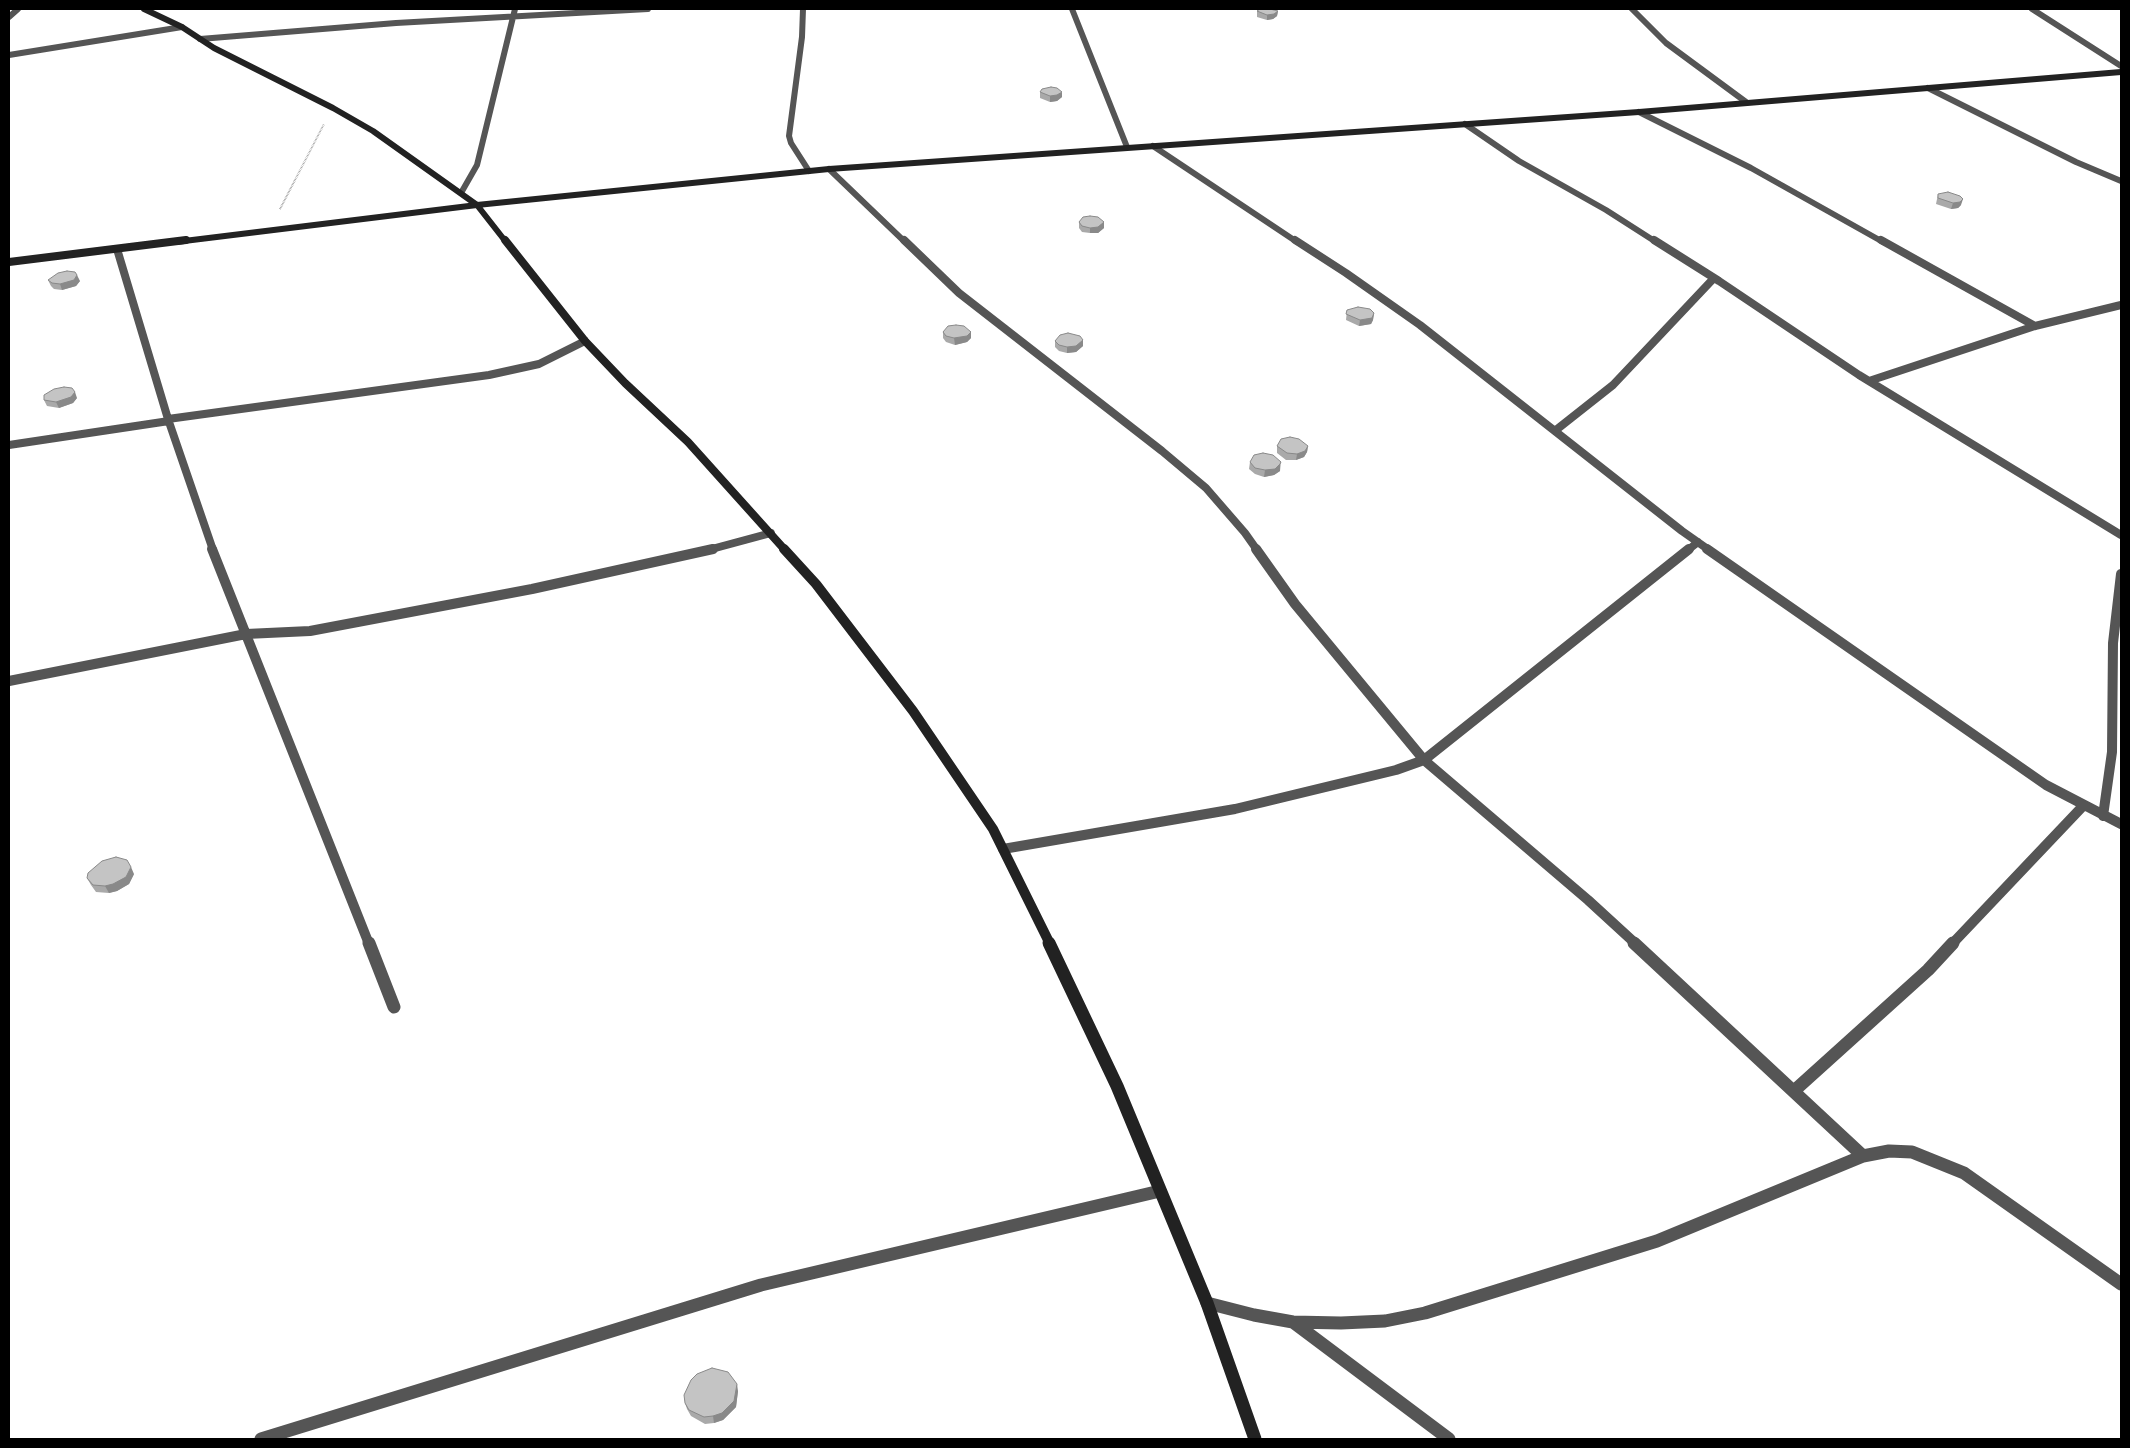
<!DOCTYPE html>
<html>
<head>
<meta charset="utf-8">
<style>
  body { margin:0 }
  #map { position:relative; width:2130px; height:1448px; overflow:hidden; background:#fff; font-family:Jost,sans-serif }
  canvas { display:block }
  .frame { position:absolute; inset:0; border:10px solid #000; pointer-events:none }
</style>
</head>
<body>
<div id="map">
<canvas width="2130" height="1448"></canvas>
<div class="frame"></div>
</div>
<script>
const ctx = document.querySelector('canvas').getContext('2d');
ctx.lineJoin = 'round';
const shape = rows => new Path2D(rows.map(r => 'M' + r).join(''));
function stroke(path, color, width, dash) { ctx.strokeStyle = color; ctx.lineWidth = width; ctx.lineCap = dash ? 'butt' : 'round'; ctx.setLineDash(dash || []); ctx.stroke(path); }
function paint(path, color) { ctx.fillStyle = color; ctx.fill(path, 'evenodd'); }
const path = shape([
  [280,209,324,124]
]);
const streetFar3 = shape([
  [803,9,802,37,789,136,791,143,809,171],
  [1072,9,1127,147],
  [1632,9,1666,43,1746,102],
  [2032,9,2121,66],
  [9,17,18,9],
  [200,39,396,23,648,9],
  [9,55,182,27],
  [1928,88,2076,162,2121,181],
  [1639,112,1751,168,1883,242],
  [1465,124,1519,161,1606,210,1656,242],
  [1153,146,1297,242],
  [829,169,905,242],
  [461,193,477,165,515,9]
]);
const streetFar2 = shape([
  [904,240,959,293,1162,451,1206,488,1245,533,1257,550],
  [1295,240,1346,273,1420,325,1682,531,1709,550],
  [1654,240,1719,281,1859,375,2121,535],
  [1881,240,2035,326],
  [117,249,168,419,213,550],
  [1869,381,2035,326,2121,305],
  [168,419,489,375,539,364,585,341],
  [1556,430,1613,385,1714,278],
  [9,445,169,421],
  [708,550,771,533],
  [1688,550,1698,542]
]);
const streetFar1 = shape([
  [212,549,369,944],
  [1256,549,1295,604,1424,760,1588,900,1636,944],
  [1707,549,2046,785,2121,824],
  [9,681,246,634,310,631,532,589,713,549],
  [2103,816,2112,752,2113,643,2121,574],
  [1003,849,1235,809,1396,770,1424,760,1689,549],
  [1952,944,2083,806]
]);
const street = shape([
  [369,943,394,1007],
  [1634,943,1863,1156],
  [1795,1090,1928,970,1953,943],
  [1207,1303,1254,1315,1293,1322,1341,1323,1385,1321,1425,1313,1657,1241,1863,1156,1889,1151,1912,1152,1964,1173,2121,1284],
  [1293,1322,1449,1439],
  [261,1439,761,1285,1160,1191]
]);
const secondaryFar3 = shape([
  [144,9,182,27,214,48,333,108,373,131,477,205,506,242],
  [176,242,477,205,829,169,1639,112,2121,72]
]);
const secondaryFar2 = shape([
  [505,240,585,341,625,383,688,442,785,550],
  [9,262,186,240]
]);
const secondaryFar1 = shape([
  [784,549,816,584,913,711,993,829,1050,944]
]);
const secondary = shape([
  [1049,943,1117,1086,1207,1303,1255,1439]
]);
const wall = shape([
  [1257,11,1278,11,1277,16,1273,19,1267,20,1257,17],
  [1040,92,1062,97,1057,101,1050,102,1040,98],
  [1938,194,1961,205,1958,208,1951,209,1936,204],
  [1079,222,1104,228,1098,233,1090,233,1082,232,1079,228],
  [48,280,80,281,76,286,62,290,54,289,51,286],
  [1347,310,1374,313,1373,320,1371,324,1359,326,1346,320],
  [943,332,971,332,971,338,967,342,955,345,946,342,943,338],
  [1055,341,1083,346,1076,352,1067,353,1059,351,1055,347],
  [77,398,73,403,59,408,47,406,44,400],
  [1277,446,1308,446,1307,452,1304,457,1296,460,1286,460,1277,453],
  [1250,462,1281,462,1280,471,1274,475,1264,477,1255,474,1249,469],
  [134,874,129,884,117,891,109,893,96,892,91,885,87,878],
  [738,1391,736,1407,723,1420,714,1423,705,1424,691,1416,687,1409,685,1403]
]);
const shadedWall = shape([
  [1278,11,1277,16,1273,19,1267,20,1267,15],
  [1062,92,1062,97,1057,101,1050,102,1050,96],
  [1963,199,1961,205,1958,208,1951,209,1953,203],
  [1104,222,1104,228,1098,233,1090,233,1090,228],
  [77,275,80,281,76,286,62,290,60,284],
  [1374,313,1373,320,1371,324,1359,326,1360,320],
  [971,332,971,338,967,342,955,345,954,338],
  [1083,340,1083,346,1076,352,1067,353,1067,347],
  [75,392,77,398,73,403,59,408,56,402],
  [1308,446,1307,452,1304,457,1296,460,1297,454],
  [1280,464,1280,471,1274,475,1264,477,1265,470],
  [131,867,134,874,129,884,117,891,109,893,105,886],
  [737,1384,738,1391,736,1407,723,1420,714,1423,713,1416]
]);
const building = shape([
  [1260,9,1270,9,1278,11,1274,14,1267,15,1257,11,1260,9],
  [1051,87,1057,88,1062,92,1057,95,1050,96,1040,92,1042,89,1051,87],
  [1948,192,1960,196,1963,199,1960,202,1953,203,1938,198,1938,194,1948,192],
  [1090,216,1098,217,1104,222,1098,227,1090,228,1082,226,1079,222,1083,217,1090,216],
  [67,271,75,272,77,275,74,280,60,284,52,283,48,280,58,273,67,271],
  [1358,307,1370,309,1374,313,1372,318,1360,320,1346,314,1347,310,1358,307],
  [956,325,964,326,971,332,967,336,954,338,946,336,943,332,948,326,956,325],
  [1068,333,1080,336,1083,340,1076,346,1067,347,1059,345,1055,341,1060,335,1068,333],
  [64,387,72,388,75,392,71,397,56,402,44,400,44,395,54,389,64,387],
  [1290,437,1299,439,1308,446,1305,451,1297,454,1287,453,1277,446,1281,439,1290,437],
  [1263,453,1273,455,1281,462,1280,464,1275,469,1265,470,1255,468,1250,462,1254,455,1263,453],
  [116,857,127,860,131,867,126,877,113,884,105,886,93,885,87,878,88,873,102,861,116,857],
  [712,1368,728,1372,737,1384,734,1401,722,1413,713,1416,704,1417,689,1410,685,1403,684,1395,691,1380,697,1374,712,1368]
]);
stroke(path, '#777', 2, [0.5, 1]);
stroke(streetFar3, '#555', 6);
stroke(streetFar2, '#555', 8);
stroke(streetFar1, '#555', 10);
stroke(street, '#555', 13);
stroke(secondaryFar3, '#222', 6);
stroke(secondaryFar2, '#222', 8);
stroke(secondaryFar1, '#222', 10);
stroke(secondary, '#222', 13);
paint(wall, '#a9a9a9');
paint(shadedWall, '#898989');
paint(building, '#c4c4c4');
stroke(building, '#898989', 1);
</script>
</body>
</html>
